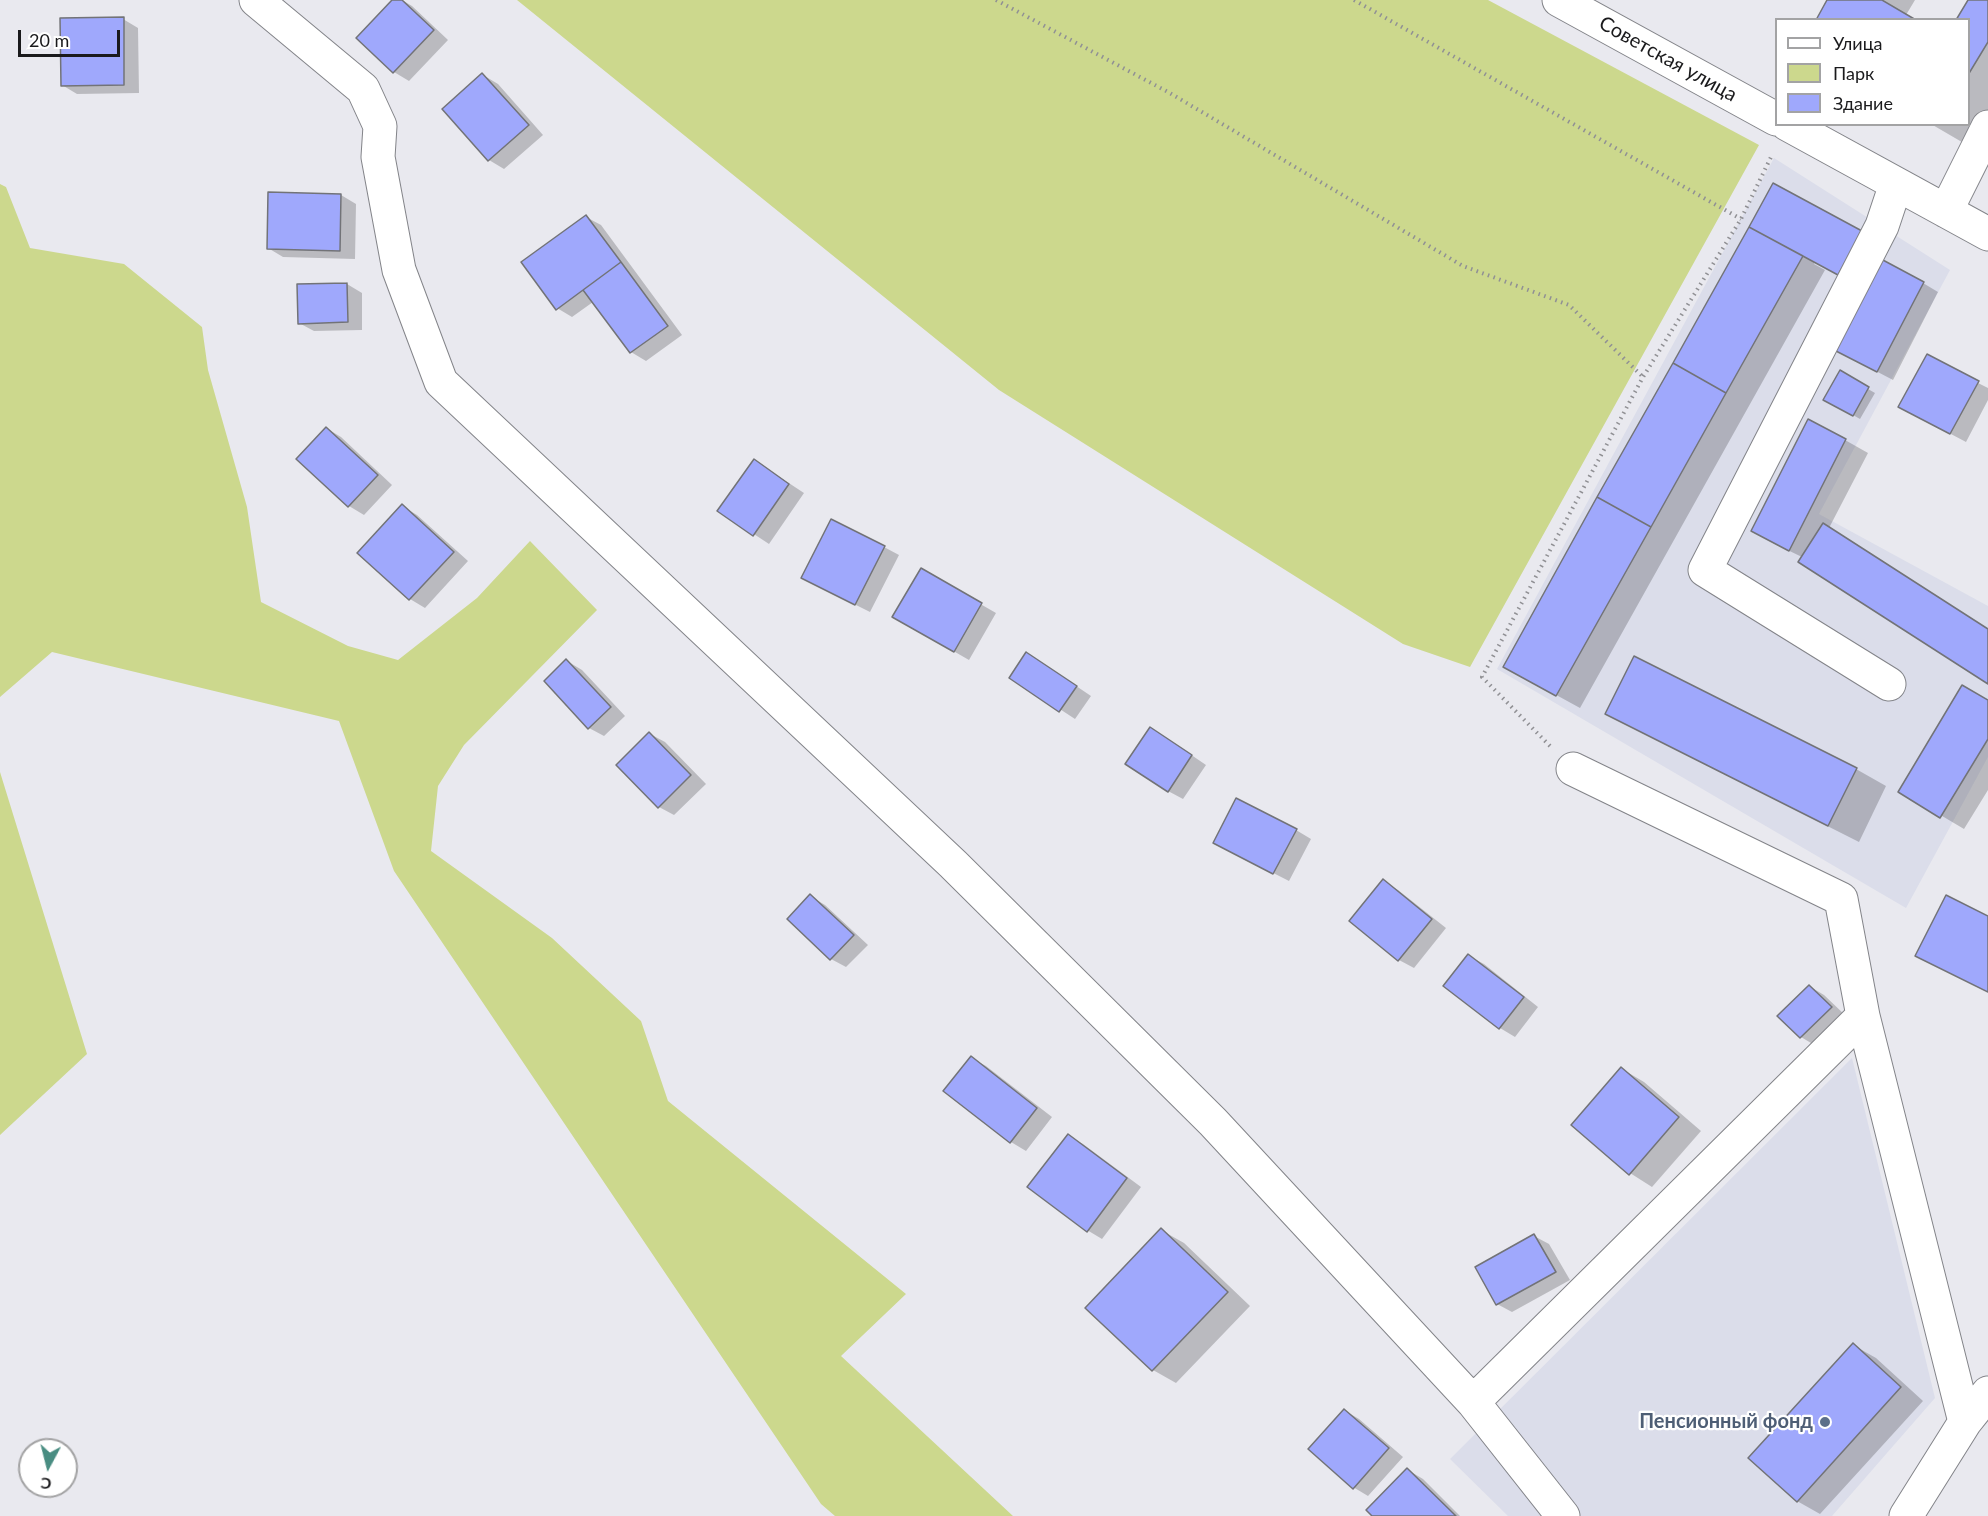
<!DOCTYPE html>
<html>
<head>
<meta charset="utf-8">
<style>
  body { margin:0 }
  #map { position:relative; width:1988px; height:1516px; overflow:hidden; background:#e9e9ef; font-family:Lato,sans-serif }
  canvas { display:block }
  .legend { position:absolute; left:1775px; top:18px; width:195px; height:108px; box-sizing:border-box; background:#fff; border:2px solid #a3a3a4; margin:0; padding:8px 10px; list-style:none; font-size:18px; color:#1a1a1c }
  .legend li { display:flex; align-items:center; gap:12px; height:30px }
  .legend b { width:30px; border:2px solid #a3a3a4 }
  .north { position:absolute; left:18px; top:1438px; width:60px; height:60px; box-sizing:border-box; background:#fff; border:2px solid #a3a3a4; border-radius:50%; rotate:187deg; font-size:16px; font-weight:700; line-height:24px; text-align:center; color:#1a1a1c }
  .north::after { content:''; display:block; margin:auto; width:21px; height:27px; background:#498d82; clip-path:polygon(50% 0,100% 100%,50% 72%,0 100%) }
  .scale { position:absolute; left:18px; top:30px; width:102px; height:27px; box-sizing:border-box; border:3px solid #1a1a1c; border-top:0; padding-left:8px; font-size:18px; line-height:21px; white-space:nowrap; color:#1a1a1c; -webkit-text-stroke:4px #fff; paint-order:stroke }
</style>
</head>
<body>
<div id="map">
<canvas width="1988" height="1516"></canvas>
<ul class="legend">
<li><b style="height:8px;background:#fff"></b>Улица</li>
<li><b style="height:16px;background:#ccd88d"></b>Парк</li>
<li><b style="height:16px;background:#9fa8fc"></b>Здание</li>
</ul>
<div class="north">С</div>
<div class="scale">20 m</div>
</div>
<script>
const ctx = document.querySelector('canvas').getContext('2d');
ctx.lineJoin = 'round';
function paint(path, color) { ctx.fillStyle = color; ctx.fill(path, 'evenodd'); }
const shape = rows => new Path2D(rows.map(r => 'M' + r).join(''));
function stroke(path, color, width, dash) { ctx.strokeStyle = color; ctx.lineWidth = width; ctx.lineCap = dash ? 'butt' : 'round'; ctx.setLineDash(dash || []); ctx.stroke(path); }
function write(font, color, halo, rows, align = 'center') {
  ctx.font = font + ' Lato,sans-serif'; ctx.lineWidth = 4.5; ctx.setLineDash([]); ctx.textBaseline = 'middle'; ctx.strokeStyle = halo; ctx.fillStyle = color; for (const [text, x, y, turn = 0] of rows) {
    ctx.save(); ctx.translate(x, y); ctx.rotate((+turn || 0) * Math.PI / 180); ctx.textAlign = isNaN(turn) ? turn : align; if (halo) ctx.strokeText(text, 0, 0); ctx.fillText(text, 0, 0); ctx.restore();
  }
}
const built = shape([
  [1774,158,1950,270,1819,514,1988,606,1988,757,1906,908,1497,669],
  [1852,1058,1935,1398,1832,1516,1508,1516,1450,1459]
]);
const green = shape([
  [517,0,1488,0,1759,145,1470,667,1403,644,999,390],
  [0,184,6,187,30,248,124,264,202,327,208,370,247,507,261,602,348,646,398,660,477,598,530,541,597,610,464,745,438,786,431,851,552,938,641,1021,668,1101,906,1294,841,1356,1013,1516,835,1516,821,1504,394,871,339,721,52,652,0,697],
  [0,772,87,1054,0,1135]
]);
const shadow = shape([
  [394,0,402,0,412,6,448,40,409,81,394,72,358,38],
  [1829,0,1915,0,1906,15],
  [1969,0,1988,0,1988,110,1967,145,1931,124,1968,124],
  [123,19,138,28,139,93,77,94,62,85],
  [483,75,498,84,543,135,504,169,489,160,444,109],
  [269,194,341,195,356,204,355,259,283,257,268,248],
  [586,217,601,225,682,335,646,361,631,352,593,302,572,317,557,308],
  [1752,226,1861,233,1854,283,1815,262,1814,264,1825,270,1580,708,1527,679],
  [1923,283,1938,292,1893,380,1851,358],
  [347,284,362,293,362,330,314,331,299,323],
  [1840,373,1875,393,1860,419,1825,399],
  [1978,383,1988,388,1988,400,1966,442,1915,415],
  [326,428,341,437,392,485,364,515,349,506],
  [1845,440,1868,453,1829,528,1988,629,1988,682,1802,557,1775,544],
  [769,470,804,493,769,544,719,511],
  [402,506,417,515,468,561,425,608,410,599,359,553],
  [884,547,899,555,870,612,818,586],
  [921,570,996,613,969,660,894,617],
  [1635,658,1856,769,1886,786,1859,842,1637,730,1607,713],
  [567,661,582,670,625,716,604,736,589,728],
  [1042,663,1091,696,1075,719,1011,677],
  [1988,701,1988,790,1964,829,1900,791],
  [650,734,665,742,706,784,674,815,659,807],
  [1165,737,1206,765,1183,799,1168,791],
  [1296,830,1311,839,1289,881,1230,851],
  [1383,881,1398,890,1446,928,1414,968,1399,960,1351,921],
  [810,896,825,905,868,945,846,967,831,959],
  [1988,917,1988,992,1917,956],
  [1469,956,1484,964,1538,1007,1515,1037,1500,1028,1445,986],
  [1809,986,1824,995,1846,1016,1816,1046,1801,1037],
  [971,1058,986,1066,1052,1117,1026,1151,1011,1142],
  [1622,1069,1644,1082,1701,1131,1652,1187,1630,1173],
  [1068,1136,1083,1144,1141,1187,1102,1239,1087,1230],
  [1161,1230,1184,1243,1250,1306,1176,1383,1153,1370],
  [1534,1236,1549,1244,1570,1280,1512,1312,1497,1304],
  [1853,1345,1876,1358,1923,1401,1820,1514,1797,1501],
  [1344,1410,1359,1419,1403,1457,1368,1496,1353,1487],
  [1408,1470,1423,1479,1460,1516,1374,1516]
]);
const building = shape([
  [392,0,402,0,434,30,393,73,356,38,392,0],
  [1827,0,1882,0,1916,20,1816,20,1827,0],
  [1968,0,1988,0,1988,42,1968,75,1968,20,1956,20,1968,0],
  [124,17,124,85,61,86,60,18,124,17],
  [482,73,529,125,488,161,442,109,482,73],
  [1773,183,1862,231,1838,275,1749,227,1773,183],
  [268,192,341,194,340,251,267,249,268,192],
  [586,215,621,262,556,310,521,262,586,215],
  [1749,227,1803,256,1726,393,1673,363,1749,227],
  [1881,259,1924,282,1877,372,1834,350,1881,259],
  [621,262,668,326,630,353,583,290,621,262],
  [347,283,348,322,298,324,297,284,347,283],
  [1927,354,1979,381,1950,434,1898,407,1927,354],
  [1673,363,1726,393,1651,527,1597,497,1673,363],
  [1840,370,1869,387,1853,416,1823,400,1840,370],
  [1808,419,1846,439,1789,551,1751,531,1808,419],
  [326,427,378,475,348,507,296,459,326,427],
  [754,459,789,484,753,536,717,511,754,459],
  [1597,497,1651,527,1556,696,1503,667,1597,497],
  [402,504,454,552,409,600,357,553,402,504],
  [831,519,885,546,855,605,801,578,831,519],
  [1823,523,1988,629,1988,684,1798,562,1823,523],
  [921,568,982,603,954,652,892,617,921,568],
  [1026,652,1077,686,1059,712,1009,678,1026,652],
  [1634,656,1857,768,1828,826,1605,714,1634,656],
  [566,659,611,707,588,729,544,681,566,659],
  [1962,685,1988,700,1988,739,1940,818,1898,792,1962,685],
  [1150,727,1192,755,1168,792,1125,764,1150,727],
  [649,732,691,775,658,808,616,765,649,732],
  [1236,798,1297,829,1273,874,1213,843,1236,798],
  [1383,879,1432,919,1398,961,1349,921,1383,879],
  [810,894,854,935,830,960,787,919,810,894],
  [1946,895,1988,916,1988,992,1915,956,1946,895],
  [1468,954,1524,997,1499,1029,1443,986,1468,954],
  [1809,985,1832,1007,1800,1038,1777,1016,1809,985],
  [971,1056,1037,1108,1010,1143,943,1091,971,1056],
  [1621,1067,1679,1117,1629,1175,1571,1125,1621,1067],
  [1068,1134,1127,1178,1087,1232,1027,1187,1068,1134],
  [1161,1228,1228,1292,1152,1371,1085,1308,1161,1228],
  [1534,1234,1556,1272,1496,1305,1475,1267,1534,1234],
  [1853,1343,1901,1387,1797,1502,1748,1458,1853,1343],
  [1344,1409,1389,1448,1353,1489,1308,1449,1344,1409],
  [1407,1468,1456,1516,1372,1516,1366,1510,1407,1468]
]);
const path = shape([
  [996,0,1168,92,1463,266,1569,305,1643,377],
  [1354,0,1741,219],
  [1550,746,1482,677,1643,377,1741,219,1772,155]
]);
const minor = shape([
  [256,0,363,89,380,126,378,157,399,270,441,382,953,864,1213,1122,1473,1402,1863,1016],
  [1559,0,1776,119],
  [1787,124,1988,234],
  [1946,211,1988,127],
  [1889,684,1705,570,1882,226,1896,184],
  [1573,769,1841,899,1863,1016,1965,1422],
  [1473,1402,1563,1516],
  [1906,1516,1965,1422,1988,1393]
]);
const markers = [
  [1825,1422,6,"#5c6f8a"]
];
const streetNames = [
  ["Советская улица",1668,59,29]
];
const serviceNames = [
  ["Пенсионный фонд",1813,1422]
];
paint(built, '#dbddea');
paint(green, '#ccd88d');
paint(shadow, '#0003');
paint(building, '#9fa8fc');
stroke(building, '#727377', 1.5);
stroke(minor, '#838489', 35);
stroke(path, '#909094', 4, [1.5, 4.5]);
stroke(minor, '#fff', 33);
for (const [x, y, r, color] of markers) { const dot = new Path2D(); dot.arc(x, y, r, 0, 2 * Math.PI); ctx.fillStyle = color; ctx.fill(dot); stroke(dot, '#fff', 2); }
write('20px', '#1a1a1c', '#fff', streetNames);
write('bold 20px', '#4e5e75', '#fff', serviceNames, 'right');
</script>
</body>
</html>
